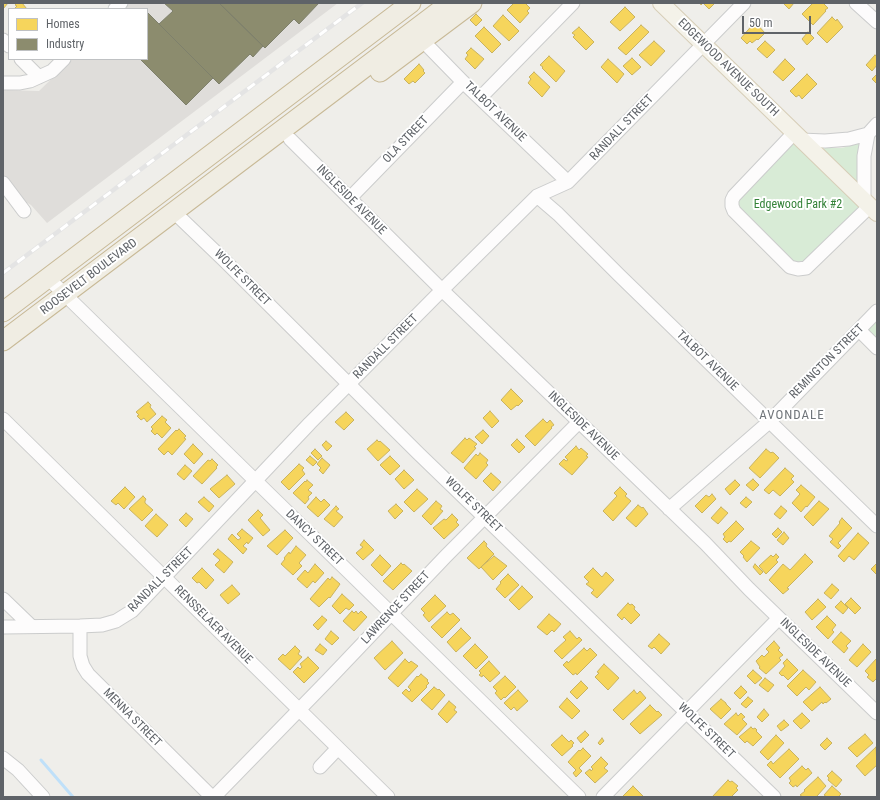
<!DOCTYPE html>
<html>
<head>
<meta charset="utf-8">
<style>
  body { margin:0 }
  #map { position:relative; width:880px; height:800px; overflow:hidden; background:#efeeea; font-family:"Roboto Condensed",sans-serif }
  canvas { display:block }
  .frame { position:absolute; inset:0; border:4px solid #5f6368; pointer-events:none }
  .legend { position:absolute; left:8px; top:8px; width:140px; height:52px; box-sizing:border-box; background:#fff; border:1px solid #bfc1c3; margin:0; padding:5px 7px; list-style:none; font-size:12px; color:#5f6368 }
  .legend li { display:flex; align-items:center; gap:8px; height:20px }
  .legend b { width:20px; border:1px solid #bfc1c3 }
  .scale { position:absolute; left:742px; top:16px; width:69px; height:18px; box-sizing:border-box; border:2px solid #5f6368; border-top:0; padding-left:5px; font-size:12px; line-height:14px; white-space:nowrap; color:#5f6368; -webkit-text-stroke:3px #fff; paint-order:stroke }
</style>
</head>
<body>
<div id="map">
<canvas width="880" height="800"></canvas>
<div class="frame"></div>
<ul class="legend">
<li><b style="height:11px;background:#f6d55c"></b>Homes</li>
<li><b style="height:11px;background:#8c8c6e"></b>Industry</li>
</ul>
<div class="scale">50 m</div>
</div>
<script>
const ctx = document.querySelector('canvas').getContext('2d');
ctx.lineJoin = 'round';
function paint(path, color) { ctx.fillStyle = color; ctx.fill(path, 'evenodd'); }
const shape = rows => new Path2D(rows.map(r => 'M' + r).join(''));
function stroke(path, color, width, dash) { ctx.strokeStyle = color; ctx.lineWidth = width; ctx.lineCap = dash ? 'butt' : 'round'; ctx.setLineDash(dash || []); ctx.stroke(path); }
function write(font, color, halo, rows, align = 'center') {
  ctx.font = font + ' "Roboto Condensed",sans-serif'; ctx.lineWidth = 4; ctx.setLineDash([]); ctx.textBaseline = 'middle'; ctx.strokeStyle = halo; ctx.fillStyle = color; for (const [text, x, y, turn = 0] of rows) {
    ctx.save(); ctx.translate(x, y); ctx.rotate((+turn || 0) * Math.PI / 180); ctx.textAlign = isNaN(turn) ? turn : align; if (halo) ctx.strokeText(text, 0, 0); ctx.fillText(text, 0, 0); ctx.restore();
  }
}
const industrial = shape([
  [129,3,338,3,47,223,31,205,19,198,3,176,3,90,39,91,72,59,147,59,147,9,123,9]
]);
const green = shape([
  [794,140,861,207,800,269,734,203],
  [860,143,858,182,855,182,823,150,825,148,842,148],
  [877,318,877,342,865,330]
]);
const homes = shape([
  [3,3,8,3,3,9,3,3],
  [17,3,22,3,27,9,14,9,17,6,15,5,17,3],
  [514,3,525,3,530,8,527,11,529,13,520,23,507,10,514,3],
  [700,3,715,3,709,9,703,3,701,5,700,3],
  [783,3,794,3,789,9,783,3],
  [813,3,823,3,828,8,825,10,826,11,813,25,802,14,813,3],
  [625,7,635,17,620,31,610,22,625,7],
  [476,14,482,20,476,26,470,20,476,14],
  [503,15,519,31,509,41,493,26,503,15],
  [832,17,836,21,837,19,843,27,827,43,817,33,832,17],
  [755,22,765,33,758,40,757,39,752,43,750,41,747,44,741,38,755,22],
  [641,25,649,32,626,55,618,48,641,25],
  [484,27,501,44,492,53,475,36,484,27],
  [579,27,594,42,586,50,573,37,575,35,572,33,579,27],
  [808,32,814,38,807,45,802,39,808,32],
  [654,41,665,51,651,66,639,55,654,41],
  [765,41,775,50,767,58,757,49,765,41],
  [471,48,484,59,475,69,465,59,468,55,466,53,471,48],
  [875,55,877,57,877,65,872,71,866,65,875,55],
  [549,56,565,71,556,82,542,68,543,67,540,65,549,56],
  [632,58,641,67,632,75,623,66,632,58],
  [608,59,624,74,617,83,601,67,608,59],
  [785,59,795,69,783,81,773,72,785,59],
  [419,64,424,70,423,71,425,73,415,83,413,81,409,84,404,79,419,64],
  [534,72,550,87,542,97,528,83,531,79,529,77,534,72],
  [807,74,817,84,802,99,799,95,796,97,790,91,807,74],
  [877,74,877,84,872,79,877,74],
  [511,389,523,401,518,406,517,405,511,410,501,400,511,389],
  [148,402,151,405,150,407,156,414,147,422,144,418,141,420,137,416,139,415,136,412,148,402],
  [490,411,499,421,492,428,483,418,490,411],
  [346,412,354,420,344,430,335,422,346,412],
  [162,416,167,420,165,422,171,428,162,438,157,433,155,435,151,431,153,429,151,427,162,416],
  [543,419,547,423,550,420,554,425,551,427,552,428,535,446,525,436,543,419],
  [179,429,186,436,184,438,186,439,172,455,168,451,164,455,158,449,176,430,177,431,179,429],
  [483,430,489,436,482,444,475,437,483,430],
  [465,438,467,440,469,438,477,444,474,447,476,448,463,463,451,453,465,438],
  [517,439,525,447,519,453,511,445,517,439],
  [377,440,379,442,380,441,390,450,378,461,367,449,377,440],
  [326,441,332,446,327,451,322,445,326,441],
  [193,444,203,454,194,464,184,454,193,444],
  [576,446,579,450,581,448,588,454,586,456,588,457,572,475,559,464,564,459,566,461,568,460,565,457,576,446],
  [315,449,322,456,318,460,311,453,315,449],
  [766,449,771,453,772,452,774,453,779,458,760,478,749,468,766,449],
  [480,453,488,460,486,463,488,465,476,479,464,468,476,454,478,456,480,453],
  [310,456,317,462,313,466,306,460,310,456],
  [390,456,400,466,390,475,380,465,390,456],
  [322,458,330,465,323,474,319,470,321,468,317,464,322,458],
  [212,459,218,465,216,467,217,468,202,484,193,476,208,460,210,461,212,459],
  [299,464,304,468,302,470,305,474,289,490,281,482,299,464],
  [185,465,192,471,184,480,177,474,185,465],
  [785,468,794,476,791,479,794,482,780,496,773,490,769,494,764,490,785,468],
  [404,470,414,480,404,489,395,479,404,470],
  [491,473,501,482,493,491,483,481,491,473],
  [227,475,235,484,219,498,210,489,227,475],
  [753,479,759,485,753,491,746,485,753,479],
  [307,480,313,485,308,490,312,493,308,497,309,499,305,504,293,493,305,481,306,482,307,480],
  [735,480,740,485,730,495,725,489,735,480],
  [801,485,815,497,807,507,806,506,801,512,792,503,800,494,796,490,801,485],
  [125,487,135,497,124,509,118,503,116,505,111,501,125,487],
  [620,487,627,494,625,496,631,501,613,521,603,511,617,496,614,493,620,487],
  [417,489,428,499,414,512,404,502,417,489],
  [712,494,716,499,702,513,695,506,706,495,709,497,712,494],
  [143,496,146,499,145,501,145,503,153,510,142,521,129,509,143,496],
  [204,497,214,506,209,512,198,502,204,497],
  [316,497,321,502,324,499,330,505,318,517,307,507,316,497],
  [746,497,752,502,746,508,740,503,746,497],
  [436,501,442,506,440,509,443,511,431,525,422,516,436,501],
  [819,501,829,509,813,526,804,517,819,501],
  [396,504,403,511,395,519,388,511,396,504],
  [638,505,642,508,643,507,648,514,636,527,626,518,638,505],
  [336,506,339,509,336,511,343,517,334,527,324,519,336,506],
  [781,506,787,511,780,519,774,514,781,506],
  [721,507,728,513,718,524,711,518,721,507],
  [258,510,263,515,260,518,270,530,263,536,248,520,258,510],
  [186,513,193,519,186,527,179,520,186,513],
  [156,514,168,525,157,537,145,526,156,514],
  [452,514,458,520,456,522,459,525,444,539,433,528,444,519,446,520,452,514],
  [842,518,852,528,838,543,841,546,838,549,830,542,833,539,829,536,840,523,839,522,842,518],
  [736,521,744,529,731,542,729,541,727,543,723,539,725,537,723,534,736,521],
  [778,528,782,532,776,538,772,534,778,528],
  [242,529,253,538,248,544,247,542,243,546,247,549,243,554,228,539,232,534,238,540,241,538,237,534,242,529],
  [285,530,293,538,277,555,267,546,285,530],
  [784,532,789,538,783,545,777,540,784,532],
  [858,533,869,543,854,560,849,556,844,562,838,556,858,533],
  [364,540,374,550,363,560,356,553,363,547,360,545,364,540],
  [484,541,487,544,486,546,494,554,479,569,467,558,484,541],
  [751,541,760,548,747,562,743,557,744,556,740,552,751,541],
  [296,546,306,555,299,563,302,566,293,575,281,564,285,559,284,558,289,552,290,554,296,546],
  [218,549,233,562,224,573,215,565,220,560,213,554,218,549],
  [776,554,779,557,776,560,778,562,766,574,759,566,771,555,773,557,776,554],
  [805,554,813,562,787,588,789,589,783,594,769,580,783,564,790,570,805,554],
  [380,555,391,566,382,576,371,565,380,555],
  [494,556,507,566,493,580,481,567,494,556],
  [401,563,403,565,404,564,412,571,393,590,383,581,401,563],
  [877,563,877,575,871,569,877,563],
  [315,564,324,573,315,583,313,581,307,588,297,579,305,570,308,573,315,564],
  [755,564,763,572,760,575,753,567,755,564],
  [202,568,214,580,206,589,199,582,197,583,192,578,202,568],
  [593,568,602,577,606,572,614,580,597,598,591,593,594,590,586,584,589,582,584,577,593,568],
  [508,574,519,585,505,598,496,589,501,583,500,582,508,574],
  [332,577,340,584,338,587,330,598,329,597,319,607,310,599,328,578,330,580,332,577],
  [832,584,839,590,831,599,824,593,832,584],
  [232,585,240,594,228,604,220,595,232,585],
  [522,586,533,597,519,610,509,600,522,586],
  [342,594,354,605,349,610,346,608,340,614,332,606,342,594],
  [435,595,446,606,429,622,423,615,425,613,421,609,435,595],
  [851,598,861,608,855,614,845,604,851,598],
  [818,599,826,607,812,620,805,612,818,599],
  [841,601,848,608,843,614,835,607,841,601],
  [628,603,630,605,632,604,635,607,634,609,640,615,631,624,624,617,622,620,617,615,628,603],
  [352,611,354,613,356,611,358,614,361,611,367,617,354,631,343,621,352,611],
  [447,612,450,615,453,613,460,620,442,638,431,627,447,612],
  [549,614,561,624,554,632,552,630,547,635,537,627,549,614],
  [322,616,327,620,318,630,313,625,322,616],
  [827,616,836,625,832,630,834,632,828,639,816,627,827,616],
  [461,628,471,638,456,652,447,642,461,628],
  [331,631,339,638,332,645,325,639,331,631],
  [570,631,577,639,579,637,582,640,562,659,554,651,566,640,563,637,570,631],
  [841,632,851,641,846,646,848,648,844,653,832,642,841,632],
  [659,634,670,644,661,654,654,647,652,649,648,646,659,634],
  [392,641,403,653,385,670,374,658,392,641],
  [774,641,780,648,778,650,783,655,779,658,781,660,766,674,759,668,760,667,756,661,762,655,764,657,769,652,766,649,774,641],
  [320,644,327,650,323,655,315,650,320,644],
  [475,644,488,657,476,669,463,656,475,644],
  [863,644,871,652,857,667,849,660,863,644],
  [295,646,300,651,298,654,302,657,290,670,278,659,283,654,285,656,295,646],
  [584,648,587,651,590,648,597,655,577,675,576,673,573,675,563,665,567,661,568,663,584,648],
  [308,657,319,668,304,683,293,672,298,667,300,669,302,667,300,664,308,657],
  [877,658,877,678,873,682,867,677,869,675,865,671,877,658],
  [405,659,409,663,411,661,418,666,398,687,388,678,405,659],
  [787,659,798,670,788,680,783,675,782,676,779,673,785,666,783,663,787,659],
  [489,661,500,673,490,682,483,675,482,677,479,675,481,673,479,671,489,661],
  [604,664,619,678,608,690,595,677,599,673,597,672,604,664],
  [753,670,762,678,755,684,747,676,753,670],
  [803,670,816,682,809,690,806,687,797,696,787,686,803,670],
  [421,674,428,680,427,681,429,683,426,686,427,687,412,702,402,693,406,689,409,692,411,690,408,687,417,676,418,677,421,674],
  [505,676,516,687,505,698,504,697,501,700,495,693,497,691,493,687,505,676],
  [765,678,774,685,768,692,759,685,765,678],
  [581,681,588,688,577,699,570,692,581,681],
  [741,686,747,692,740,699,734,693,741,686],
  [434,687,438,690,439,689,445,695,432,710,421,700,434,687],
  [820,687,831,699,826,703,825,702,823,704,822,702,812,711,803,702,820,687],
  [518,690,528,701,517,711,514,707,511,710,504,703,518,690],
  [634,690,637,694,640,691,646,698,623,720,613,710,634,690],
  [748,697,753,701,746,708,741,704,748,697],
  [567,698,580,711,572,719,559,707,567,698],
  [721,699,726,703,726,704,731,709,721,719,710,709,721,699],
  [449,701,456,707,454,710,457,712,447,723,438,714,449,701],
  [650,705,657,712,658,711,662,715,640,734,630,724,650,705],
  [764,709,769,715,762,722,757,717,764,709],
  [736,713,738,716,741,713,745,717,742,719,747,724,737,735,724,724,736,713],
  [802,713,810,721,801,729,793,721,802,713],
  [784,720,789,725,781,731,777,726,784,720],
  [751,727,753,729,755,728,757,730,756,731,762,737,753,746,747,741,745,743,739,737,751,727],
  [585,731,589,735,581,743,577,738,585,731],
  [865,734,873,743,857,757,848,748,865,734],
  [562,735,569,742,571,740,574,743,572,745,573,746,562,756,551,745,562,735],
  [776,735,784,743,768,760,760,752,776,735],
  [602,738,604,741,600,745,598,743,602,738],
  [827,738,832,743,825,750,820,745,827,738],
  [876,747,877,765,865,776,856,766,876,747],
  [583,748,591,756,579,768,582,771,576,777,573,773,576,770,568,762,579,750,580,751,583,748],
  [789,749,799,759,780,778,767,765,771,761,773,764,789,749],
  [601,757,608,764,604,768,608,771,595,783,585,773,590,769,591,771,593,769,591,767,601,757],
  [802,766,806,770,808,768,812,773,797,787,796,785,793,787,789,783,791,781,789,778,802,766],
  [832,771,842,780,836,787,828,780,829,778,827,776,832,771],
  [818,777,826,786,817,796,817,797,803,797,800,795,805,791,804,790,818,777],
  [728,780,730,782,732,781,738,786,736,788,738,790,731,797,712,797,728,780],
  [633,786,644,797,622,797,633,786],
  [832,786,841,794,838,797,827,797,824,795,832,786]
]);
const industry = shape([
  [164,3,219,3,263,46,253,57,250,54,219,84,159,24,173,11,164,3],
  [219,3,319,3,299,24,294,19,265,48,219,3],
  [147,12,213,78,186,105,140,59,147,59,147,12]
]);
const stream = shape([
  [41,760,73,797]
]);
const minor = shape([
  [856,3,877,22],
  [115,9,121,3],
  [3,40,9,46],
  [422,40,463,82,568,182],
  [21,59,39,77],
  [3,83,20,83,30,81,52,71,64,59],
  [480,98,573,3],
  [794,133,734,196,732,200,732,206,734,211,790,267,798,269,806,268,870,206],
  [290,139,442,290,705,543,749,589,877,713],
  [801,140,825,141,849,139,868,134],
  [3,183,24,211],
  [537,196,558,214,619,275,877,526],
  [350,198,463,82],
  [864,200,864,156,868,134,877,124],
  [174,212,224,260,419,454,774,797],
  [48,278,579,797],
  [859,330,877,348],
  [3,419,388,797],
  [669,509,769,422,877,311],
  [3,599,31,626],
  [80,626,80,656,83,666,88,674,212,797],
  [3,627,80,626,102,625,116,621,132,611,310,423,442,290,537,196,568,182,744,3],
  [3,758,18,770,43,797],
  [320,767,338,748],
  [214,797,328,680,446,556,579,422],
  [603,797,779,618]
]);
const major = shape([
  [661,3,877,213]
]);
const highway = shape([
  [380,72,472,3],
  [3,312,411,3],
  [3,341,450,3]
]);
const rail = shape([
  [3,273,362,3]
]);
const streetNames = [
  ["EDGEWOOD AVENUE SOUTH",728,68,44],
  ["TALBOT AVENUE",495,112,44],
  ["RANDALL STREET",622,128,-46],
  ["OLA STREET",406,140,-46],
  ["INGLESIDE AVENUE",351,200,45],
  ["ROOSEVELT BOULEVARD",89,277,-37],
  ["WOLFE STREET",242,278,45],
  ["RANDALL STREET",386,347,-45],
  ["TALBOT AVENUE",707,361,44],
  ["REMINGTON STREET",827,362,-45],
  ["INGLESIDE AVENUE",583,426,44],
  ["WOLFE STREET",473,505,44],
  ["DANCY STREET",314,538,44],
  ["RANDALL STREET",161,580,-45],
  ["LAWRENCE STREET",396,608,-47],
  ["RENSSELAER AVENUE",213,625,45],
  ["INGLESIDE AVENUE",815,653,44],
  ["MENNA STREET",132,718,45],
  ["WOLFE STREET",706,731,44]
];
const parkNames = [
  ["Edgewood Park #2",798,205]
];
const neighbourhoodNames = [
  ["AVONDALE",792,416]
];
paint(industrial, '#dfddda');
paint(green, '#d8ebd6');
paint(homes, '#f6d55c');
stroke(homes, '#c9b360', 1);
paint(industry, '#8c8c6e');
stroke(industry, '#7e806c', 1);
stroke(stream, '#bfe0f9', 3);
stroke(minor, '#cbcccc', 15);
stroke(major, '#d7ceb8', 18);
stroke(highway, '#c8b996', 21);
stroke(minor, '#fdfcfc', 13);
stroke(major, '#f4f2e9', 16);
stroke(highway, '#f0ede3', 19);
stroke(rail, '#e4e4e4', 4.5);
stroke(rail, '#fff', 3, [9]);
write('12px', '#5f6368', '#fff', streetNames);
write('12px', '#348238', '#fff', parkNames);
ctx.letterSpacing = '1px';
write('13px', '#70757a', '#fff', neighbourhoodNames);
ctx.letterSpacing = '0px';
</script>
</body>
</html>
